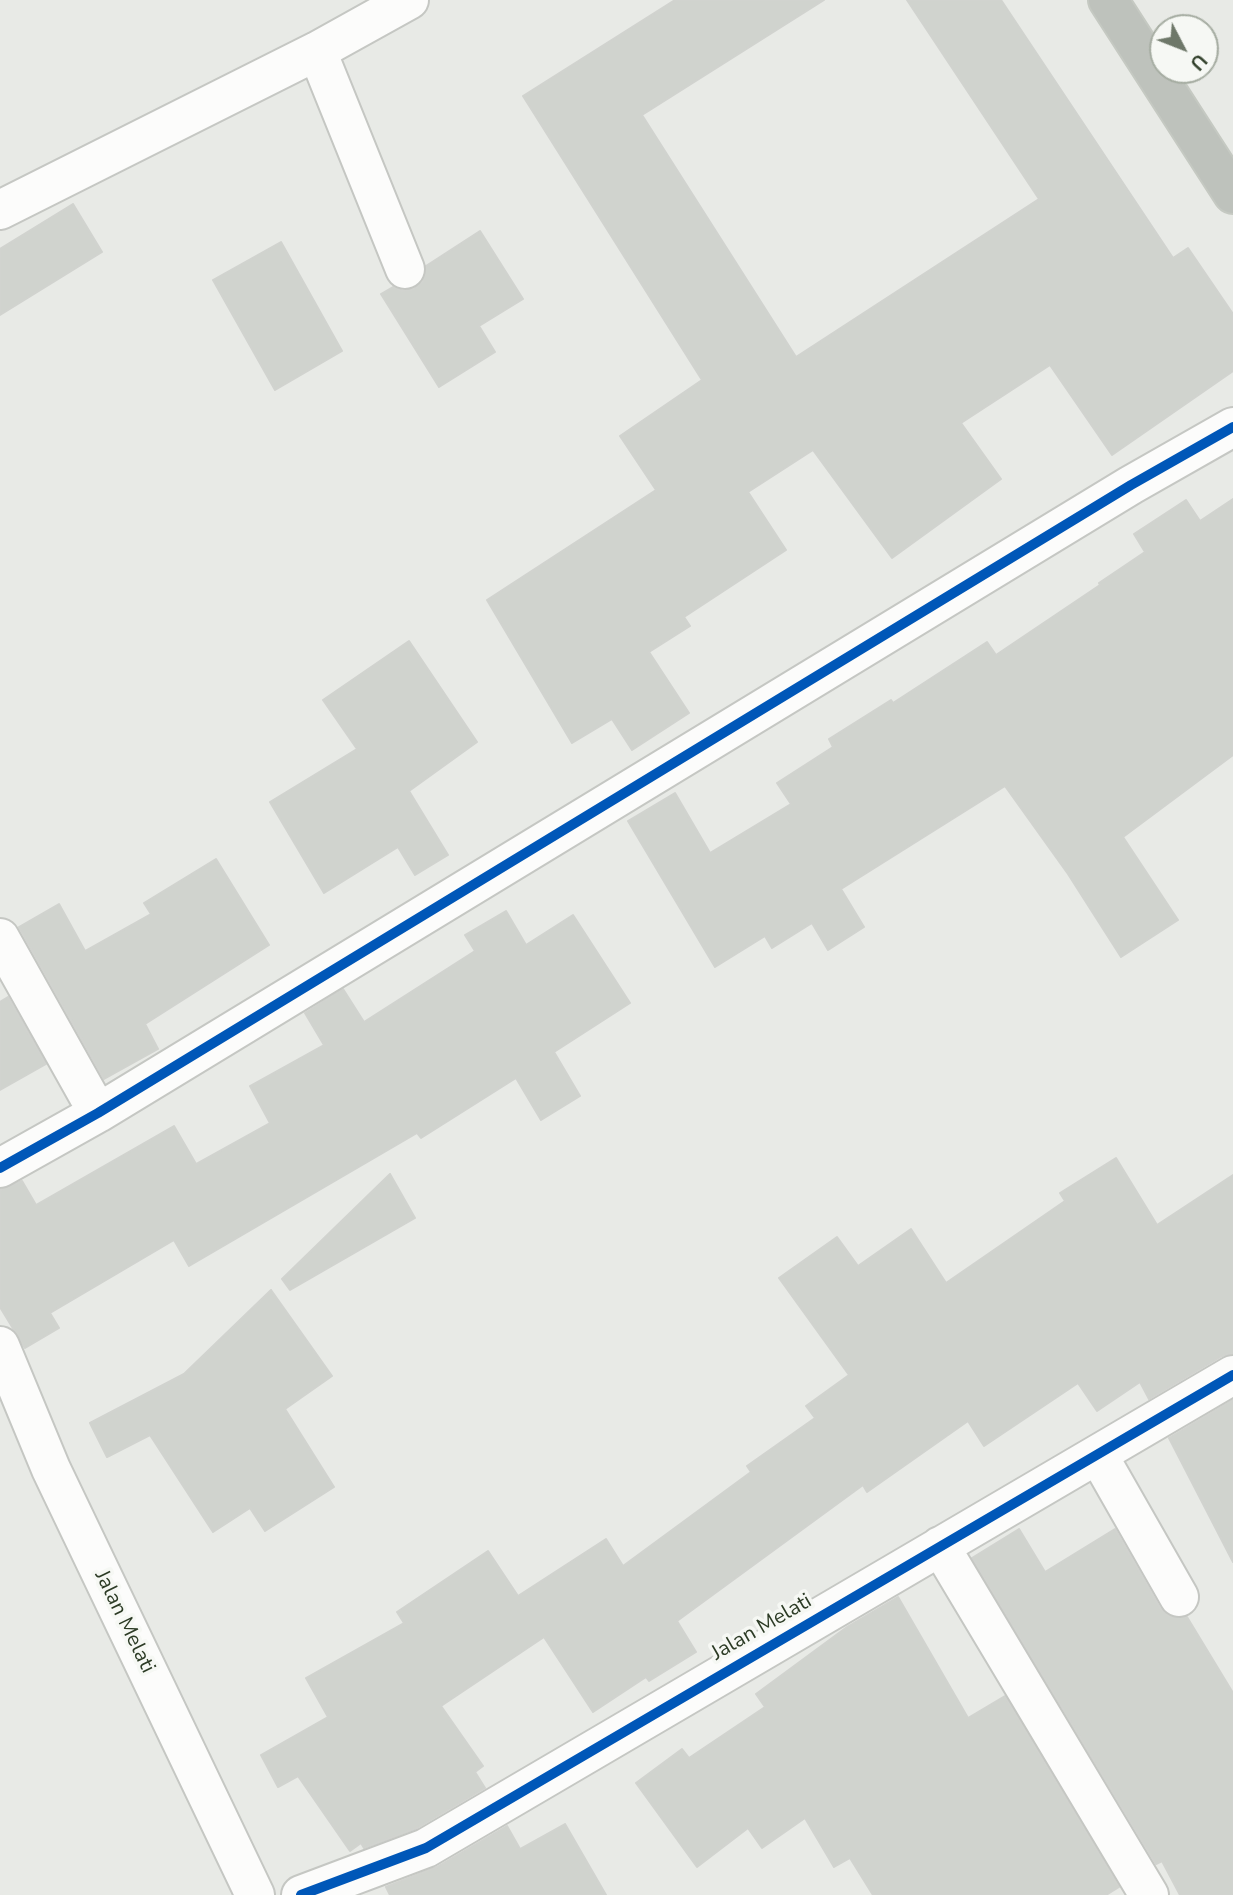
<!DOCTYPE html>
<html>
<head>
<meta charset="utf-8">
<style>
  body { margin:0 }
  #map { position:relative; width:1233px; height:1895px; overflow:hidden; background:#e8eae6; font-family:"Nunito Sans",sans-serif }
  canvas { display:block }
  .north { position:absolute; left:1149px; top:14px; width:70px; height:70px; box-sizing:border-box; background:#f6f8f4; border:2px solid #a5aca1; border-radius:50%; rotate:132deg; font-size:19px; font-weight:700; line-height:28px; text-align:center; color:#2c3b25 }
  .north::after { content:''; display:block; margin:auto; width:24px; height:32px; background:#6e7869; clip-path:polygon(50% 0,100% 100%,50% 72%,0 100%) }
</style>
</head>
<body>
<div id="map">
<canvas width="1233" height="1895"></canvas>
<div class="north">U</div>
</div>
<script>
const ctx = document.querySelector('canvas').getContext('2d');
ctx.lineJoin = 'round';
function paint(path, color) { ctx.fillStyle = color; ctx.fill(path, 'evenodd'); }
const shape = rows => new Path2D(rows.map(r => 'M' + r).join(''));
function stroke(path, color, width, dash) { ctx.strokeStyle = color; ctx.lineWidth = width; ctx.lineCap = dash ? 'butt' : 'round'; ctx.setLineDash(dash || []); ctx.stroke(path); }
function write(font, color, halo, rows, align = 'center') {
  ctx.font = font + ' "Nunito Sans",sans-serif'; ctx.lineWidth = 7; ctx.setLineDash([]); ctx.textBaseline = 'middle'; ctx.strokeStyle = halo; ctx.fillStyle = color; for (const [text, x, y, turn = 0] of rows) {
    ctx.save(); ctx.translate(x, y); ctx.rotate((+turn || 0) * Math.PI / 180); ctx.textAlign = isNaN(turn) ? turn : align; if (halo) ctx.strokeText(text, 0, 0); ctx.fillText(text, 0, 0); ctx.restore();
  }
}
const building = shape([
  [675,0,824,0,642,115,796,357,1039,199,907,0,1001,0,1173,258,1188,248,1233,314,1233,371,1112,455,1050,365,961,423,1001,479,892,558,813,450,748,492,786,550,684,617,690,626,649,652,689,713,632,750,612,719,572,743,487,600,656,490,620,436,702,380,523,96,675,0],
  [73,204,102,252,0,315,0,249,73,204],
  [480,231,523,299,479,326,495,352,439,387,381,294,393,287,403,291,414,289,423,282,426,266,480,231],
  [281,242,342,351,275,390,213,280,281,242],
  [1233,499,1233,755,1123,837,1178,920,1121,957,1068,874,1005,786,841,889,864,927,828,950,812,923,772,948,765,936,715,967,628,821,675,793,710,853,791,804,777,783,833,747,829,739,891,700,893,703,987,642,996,655,1100,585,1099,583,1145,552,1134,534,1186,500,1200,521,1233,499],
  [409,641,477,742,409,791,448,855,415,875,398,847,324,893,270,802,357,749,323,700,409,641],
  [216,859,269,945,145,1024,158,1049,104,1079,19,927,59,904,85,951,151,914,144,903,216,859],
  [506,911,526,945,573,915,630,1003,554,1052,580,1096,541,1120,516,1078,421,1138,417,1133,189,1266,174,1240,50,1313,59,1328,25,1348,0,1307,0,1190,22,1181,36,1205,174,1126,196,1164,270,1123,250,1086,324,1045,305,1013,343,989,364,1022,475,951,465,935,506,911],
  [8,997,46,1064,0,1090,0,1002,8,997],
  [1116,1158,1157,1225,1233,1175,1233,1353,1222,1356,1149,1399,1140,1382,1097,1411,1078,1383,984,1446,968,1421,867,1492,863,1485,677,1621,696,1652,649,1681,646,1677,593,1712,544,1637,441,1706,483,1766,475,1772,485,1788,417,1828,364,1848,361,1843,350,1851,298,1776,278,1787,261,1755,328,1717,306,1678,404,1623,397,1612,488,1551,518,1596,606,1539,623,1566,751,1472,747,1466,815,1418,806,1406,849,1375,779,1278,837,1237,858,1266,911,1229,946,1283,1065,1201,1060,1193,1116,1158],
  [390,1174,415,1218,290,1290,282,1279,390,1174],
  [271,1290,332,1376,285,1409,334,1487,265,1531,250,1508,213,1532,150,1435,107,1457,90,1423,184,1374,271,1290],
  [1233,1400,1233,1562,1169,1438,1233,1400],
  [1019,1529,1045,1572,1115,1529,1160,1608,1169,1616,1187,1617,1233,1693,1233,1895,1180,1895,1162,1861,1156,1864,972,1558,1019,1529],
  [898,1597,968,1718,1005,1696,1119,1887,1106,1895,873,1895,850,1858,834,1867,805,1818,762,1848,748,1828,697,1867,636,1783,682,1749,689,1758,765,1707,756,1694,847,1627,898,1597],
  [565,1824,606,1895,390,1895,386,1887,437,1867,507,1826,520,1849,565,1824]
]);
const minor = shape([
  [317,51,405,269],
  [0,210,317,51,409,0],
  [0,938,98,1113],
  [0,1168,98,1113,1131,485,1233,427],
  [0,1346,51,1469,255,1895],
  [1098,1455,1179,1597],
  [940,1546,1149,1895],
  [301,1895,426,1848,1233,1375]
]);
const highway = shape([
  [1108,0,1233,194]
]);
const cycleway = shape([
  [0,1168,98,1113,1131,485,1233,427],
  [301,1895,426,1848,1233,1375]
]);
const streetNames = [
  ["Jalan Melati",124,1622,64],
  ["Jalan Melati",762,1628,-30]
];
paint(building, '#d0d3ce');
stroke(building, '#d1d3cf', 2);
stroke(minor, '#c5c7c3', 42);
stroke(highway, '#c5c9c2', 42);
stroke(minor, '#fcfcfb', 38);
stroke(highway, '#bec2bc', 38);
stroke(cycleway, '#0057b8', 10);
write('21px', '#2c3b25', '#f6f8f4', streetNames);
</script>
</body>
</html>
